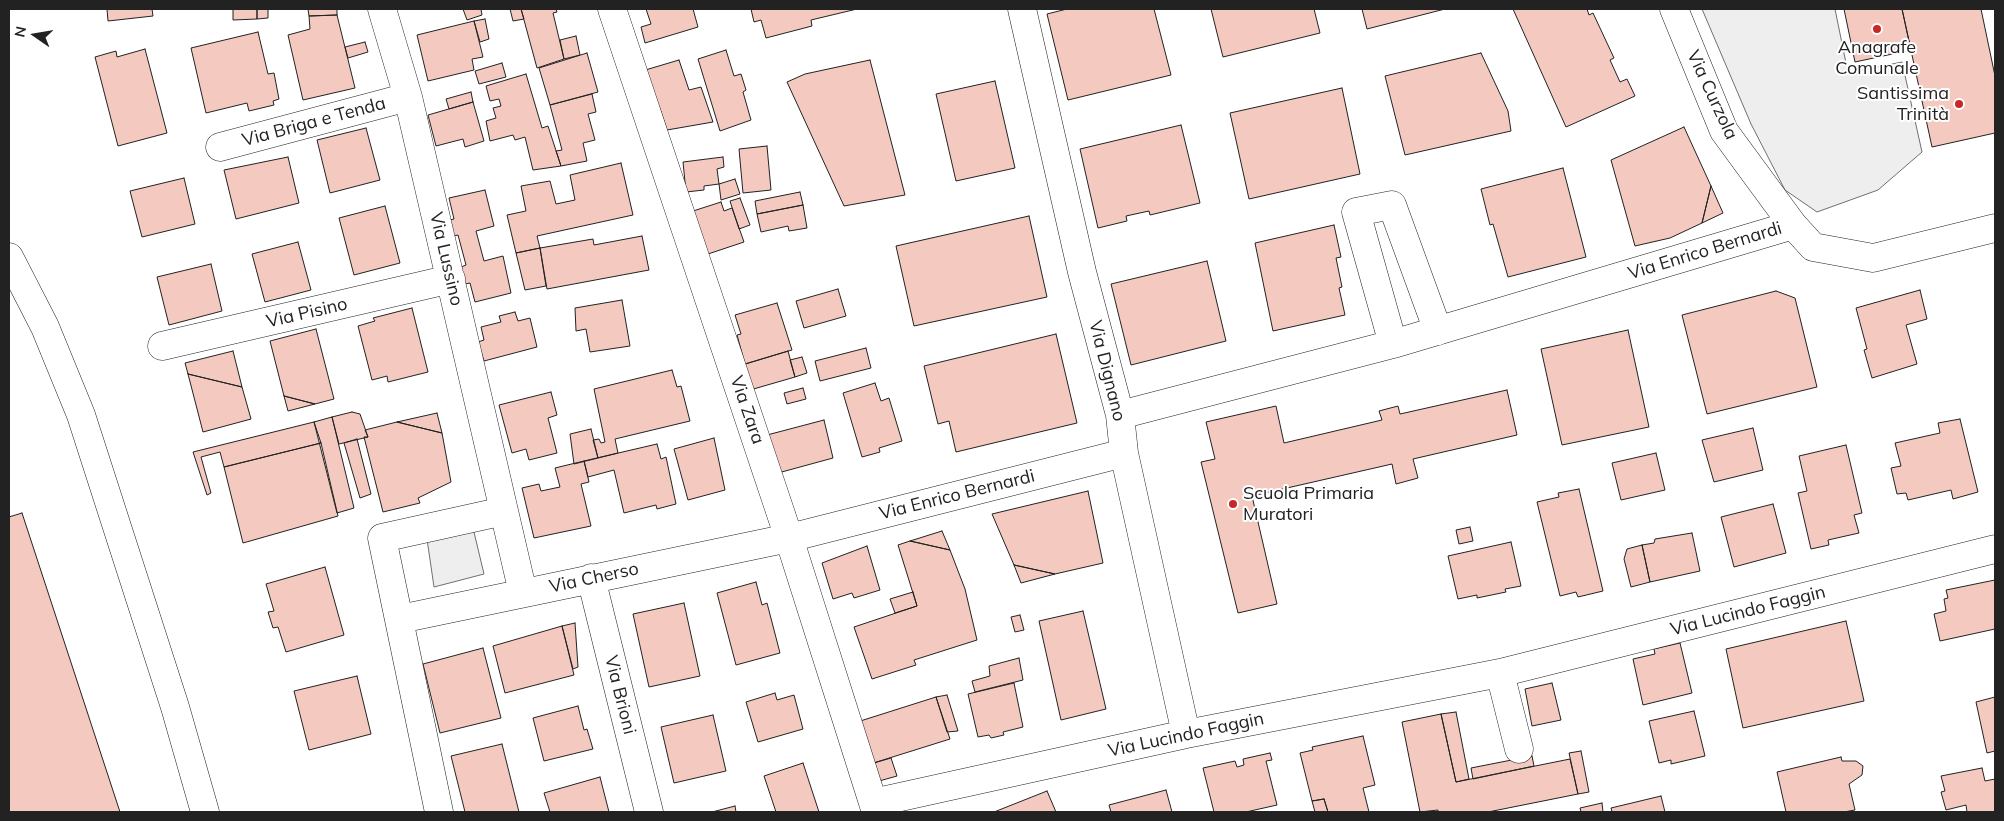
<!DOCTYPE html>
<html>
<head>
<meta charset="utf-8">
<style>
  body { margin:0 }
  #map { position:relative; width:2004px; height:821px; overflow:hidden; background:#fff; font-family:Mulish,sans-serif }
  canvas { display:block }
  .frame { position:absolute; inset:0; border:10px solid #222; pointer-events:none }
  .north { position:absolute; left:10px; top:10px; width:50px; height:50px; -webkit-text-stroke:4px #fff; paint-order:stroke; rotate:283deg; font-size:14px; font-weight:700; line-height:20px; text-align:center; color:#222 }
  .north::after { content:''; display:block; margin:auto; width:18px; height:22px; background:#222; clip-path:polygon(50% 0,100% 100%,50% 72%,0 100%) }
</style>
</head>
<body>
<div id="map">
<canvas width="2004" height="821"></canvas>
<div class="frame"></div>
<div class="north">N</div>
</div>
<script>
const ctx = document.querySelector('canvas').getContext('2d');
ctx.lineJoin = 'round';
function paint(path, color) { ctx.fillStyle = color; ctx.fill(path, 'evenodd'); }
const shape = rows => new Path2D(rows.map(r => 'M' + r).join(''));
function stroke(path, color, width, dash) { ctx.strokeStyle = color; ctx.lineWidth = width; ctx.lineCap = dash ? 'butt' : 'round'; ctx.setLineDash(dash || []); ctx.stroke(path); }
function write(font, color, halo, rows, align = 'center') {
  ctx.font = font + ' Mulish,sans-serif'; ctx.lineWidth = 4; ctx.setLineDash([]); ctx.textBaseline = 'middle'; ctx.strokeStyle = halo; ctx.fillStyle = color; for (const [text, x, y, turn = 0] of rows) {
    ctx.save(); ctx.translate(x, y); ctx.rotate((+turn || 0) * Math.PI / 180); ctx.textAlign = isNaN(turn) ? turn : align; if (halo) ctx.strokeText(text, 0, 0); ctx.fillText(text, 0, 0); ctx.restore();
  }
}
const green = shape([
  [1702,9,1835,9,1848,73,1902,62,1922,152,1878,190,1817,212,1785,190,1751,124,1702,9],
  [473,528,484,574,434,587,427,539,473,528]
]);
const building = shape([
  [107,9,152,9,153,16,108,21,107,9],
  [233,9,257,9,257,19,233,20,233,9],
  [257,9,268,9,268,18,257,19,257,9],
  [308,9,337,9,337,15,309,16,308,9],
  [463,9,481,9,482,15,467,20,463,9],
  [510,9,521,9,524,19,513,21,510,9],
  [521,9,556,9,557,12,553,13,564,59,537,68,521,9],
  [646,9,693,9,698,27,645,43,641,27,651,24,646,9],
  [751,9,857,9,811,20,812,26,766,38,761,20,754,22,751,9],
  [1067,9,1154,9,1171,75,1068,100,1047,14,1067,9],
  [1211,9,1314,9,1320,33,1223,57,1211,9],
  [1362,9,1445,9,1367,29,1362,9],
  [1513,9,1587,9,1589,15,1593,13,1614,58,1610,60,1620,82,1627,79,1635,96,1566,127,1513,9],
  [1844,9,1902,9,1911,50,1855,62,1844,9],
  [1902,9,1981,9,1995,76,1995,133,1932,147,1902,9],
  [337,15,355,88,303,100,288,35,310,29,309,16,337,15],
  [485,19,489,39,480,42,474,21,485,19],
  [474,21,483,57,472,59,474,70,428,81,417,35,474,21],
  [258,32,268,74,274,73,279,99,273,101,274,105,249,111,247,103,206,113,191,48,258,32],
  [576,36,580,55,564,59,560,40,576,36],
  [365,42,368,52,348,58,345,47,365,42],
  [145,49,167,133,118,146,95,57,116,51,117,57,145,49],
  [726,50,734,76,741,74,746,90,743,92,751,120,720,131,698,59,726,50],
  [587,53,598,92,550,105,539,68,587,53],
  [1481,53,1508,111,1511,131,1405,155,1385,76,1481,53],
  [679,60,689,90,701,87,713,122,667,130,659,106,654,108,642,71,679,60],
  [870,60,905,195,844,206,787,82,805,74,870,60],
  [502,63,506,77,479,84,475,71,502,63],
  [526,74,542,128,548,126,561,166,533,170,525,137,515,140,513,135,490,141,486,121,496,118,493,108,501,106,499,99,490,101,486,86,526,74],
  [995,81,1015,168,956,181,936,94,995,81],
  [1342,88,1360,174,1249,199,1230,113,1342,88],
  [471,92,473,102,449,109,446,99,471,92],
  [592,94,596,112,588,114,595,140,583,143,587,161,561,166,556,151,562,150,550,105,592,94],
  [473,102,484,141,465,147,463,139,436,146,428,115,473,102],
  [1181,125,1200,203,1150,215,1149,211,1126,216,1127,221,1098,228,1080,149,1181,125],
  [1684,127,1711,186,1702,223,1670,238,1635,246,1611,160,1684,127],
  [366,128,380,180,330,193,317,140,366,128],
  [767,146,771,190,743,193,739,149,767,146],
  [288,157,299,203,236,219,224,170,288,157],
  [723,157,724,167,717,169,719,184,704,186,704,190,686,192,683,162,723,157],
  [621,163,633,215,537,236,540,248,516,253,507,215,526,211,521,186,550,181,556,204,575,200,570,175,621,163],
  [1563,168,1586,257,1508,277,1493,224,1490,225,1481,189,1563,168],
  [184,178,195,224,142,237,130,191,184,178],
  [735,179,740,194,721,200,719,184,735,179],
  [1711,186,1723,213,1702,223,1711,186],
  [485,190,494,226,476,231,484,261,503,256,511,293,475,302,470,283,465,284,461,267,466,265,458,235,454,236,449,220,454,219,449,198,485,190],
  [800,192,803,205,757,214,755,201,800,192],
  [740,198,750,225,739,229,730,201,740,198],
  [721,202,724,211,732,208,744,242,705,255,690,212,721,202],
  [803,205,807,228,789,231,788,226,761,232,757,214,803,205],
  [385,206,400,263,354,275,339,218,385,206],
  [1029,216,1047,297,914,326,896,246,1029,216],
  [1334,225,1341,257,1336,258,1342,287,1339,288,1345,315,1273,331,1255,243,1334,225],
  [642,236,649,270,547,289,540,248,593,239,594,245,642,236],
  [298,242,311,290,265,302,252,254,298,242],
  [540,248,546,286,525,290,516,253,540,248],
  [1207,261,1226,341,1131,365,1111,284,1207,261],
  [211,264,222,311,169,325,157,277,211,264],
  [838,289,846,316,804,328,796,301,838,289],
  [1920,290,1927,319,1906,325,1917,364,1872,378,1864,350,1867,349,1856,308,1920,290],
  [1776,291,1795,298,1817,387,1707,414,1682,315,1776,291],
  [622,300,630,346,590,352,586,329,576,331,575,308,622,300],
  [777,303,792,350,745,364,737,335,741,334,735,315,777,303],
  [412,308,428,372,388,382,387,376,372,380,358,326,375,321,373,318,412,308],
  [515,312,518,321,530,318,537,347,484,361,478,342,484,340,481,327,501,322,499,316,515,312],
  [316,329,334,399,315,404,284,396,270,341,316,329],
  [1628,330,1649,427,1562,445,1541,349,1628,330],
  [1056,334,1077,423,956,452,949,421,938,424,924,366,1056,334],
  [866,348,871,368,820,381,815,361,866,348],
  [233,351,242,387,188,374,185,363,233,351],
  [788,351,795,377,750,390,742,365,788,351],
  [802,357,807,373,795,377,790,360,802,357],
  [672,370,677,387,681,386,690,421,615,439,618,453,598,458,593,440,599,439,601,443,605,442,594,389,672,370],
  [188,374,242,387,251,419,203,432,188,374],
  [875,383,881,401,889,398,902,441,879,448,880,452,862,457,843,393,875,383],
  [803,388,806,399,787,404,784,393,803,388],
  [1507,390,1517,435,1413,459,1418,478,1396,484,1392,464,1252,496,1277,604,1238,613,1201,462,1215,459,1206,422,1276,406,1284,443,1382,420,1379,411,1398,406,1400,414,1507,390],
  [551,392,557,415,548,418,557,453,529,460,526,449,512,453,499,405,551,392],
  [284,396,315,404,288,411,284,396],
  [352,412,360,414,368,437,339,444,332,417,352,412],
  [437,413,442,433,397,422,437,413],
  [332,417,354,508,337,513,314,422,332,417],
  [1960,419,1978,492,1953,499,1951,490,1908,500,1906,493,1897,494,1891,468,1901,466,1895,443,1940,433,1938,423,1960,419],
  [824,420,833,458,778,473,767,435,824,420],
  [314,422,321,443,224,467,220,452,201,457,211,493,207,495,193,452,314,422],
  [397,422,442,433,451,482,418,498,420,503,383,512,364,437,368,437,365,430,397,422],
  [1753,428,1763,470,1714,482,1702,440,1753,428],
  [591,429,598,458,574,464,570,434,591,429],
  [714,438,725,490,688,500,674,449,714,438],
  [357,439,371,494,360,498,344,443,357,439],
  [321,443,338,516,243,543,224,467,321,443],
  [657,444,661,459,666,457,676,504,657,509,656,505,624,513,614,470,588,477,584,461,657,444],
  [1846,445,1862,513,1854,515,1859,533,1828,540,1829,545,1811,549,1798,493,1807,491,1799,456,1846,445],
  [1656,453,1665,490,1621,500,1612,463,1656,453],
  [584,461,589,482,581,484,591,526,534,538,522,488,539,484,541,491,560,487,555,468,584,461],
  [1579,489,1603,591,1578,597,1576,592,1560,596,1537,502,1559,497,1558,493,1579,489],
  [1088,491,1103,563,1055,574,1014,565,992,514,1088,491],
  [1773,504,1786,553,1734,567,1721,517,1773,504],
  [22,513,120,812,9,812,9,517,22,513],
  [1470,527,1473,541,1459,544,1456,530,1470,527],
  [942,531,950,550,910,541,942,531],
  [1692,533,1700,571,1650,582,1642,545,1654,543,1655,539,1692,533],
  [910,541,950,550,965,589,977,640,914,660,916,665,872,679,854,627,917,606,898,545,910,541],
  [1511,542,1521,586,1505,589,1506,592,1477,598,1477,595,1458,599,1448,556,1511,542],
  [1642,545,1650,582,1631,587,1624,559,1627,549,1642,545],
  [867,546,880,590,854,598,852,593,833,599,822,563,867,546],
  [1014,565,1055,574,1021,583,1014,565],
  [325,567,344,635,286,652,278,627,273,628,268,612,274,611,266,584,325,567],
  [1995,580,1995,629,1940,641,1934,614,1946,611,1944,599,1948,598,1946,590,1995,580],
  [756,582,762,605,767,603,780,653,736,665,717,593,756,582],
  [913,592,917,606,895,613,890,599,913,592],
  [684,603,700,676,649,687,633,614,684,603],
  [1083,611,1106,709,1061,720,1039,621,1083,611],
  [1020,615,1024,630,1015,632,1011,617,1020,615],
  [1846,621,1864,701,1743,728,1726,649,1846,621],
  [575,623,578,667,573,669,562,626,575,623],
  [562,626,574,675,505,693,493,646,562,626],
  [1680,643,1692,693,1643,705,1633,659,1655,654,1654,649,1680,643],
  [483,648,501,718,440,733,423,664,483,648],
  [1019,658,1023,680,975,692,972,681,990,676,989,666,1019,658],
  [357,676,371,734,309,750,294,691,357,676],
  [1014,683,1023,727,1003,732,1004,735,991,738,989,735,978,737,968,694,1014,683],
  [1552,683,1561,720,1532,726,1525,689,1552,683],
  [775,693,777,700,794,695,803,729,758,742,746,702,775,693],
  [947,695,958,731,947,732,936,697,947,695],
  [936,697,950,739,867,765,854,723,936,697],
  [1995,697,1995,751,1987,753,1976,702,1995,697],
  [578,706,584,730,587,729,593,749,544,761,533,718,578,706],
  [1694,711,1705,756,1671,764,1671,760,1659,763,1649,721,1694,711],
  [1456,712,1469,779,1456,782,1441,714,1456,712],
  [1441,714,1456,782,1570,759,1578,794,1488,812,1438,812,1438,810,1420,812,1402,722,1441,714],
  [713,715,726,771,674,783,661,727,713,715],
  [1363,736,1375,785,1363,788,1369,812,1328,812,1324,799,1312,801,1300,753,1313,750,1312,747,1363,736],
  [502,744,519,812,465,812,451,756,502,744],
  [1581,751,1589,792,1578,794,1569,753,1581,751],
  [1270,753,1272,760,1266,761,1277,805,1246,812,1214,812,1203,768,1235,761,1237,767,1244,765,1243,759,1270,753],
  [1532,756,1534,766,1473,779,1471,768,1532,756],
  [1841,757,1842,761,1856,761,1863,766,1862,775,1849,784,1855,810,1844,812,1786,812,1777,772,1841,757],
  [891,758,897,776,872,783,867,765,891,758],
  [803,763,819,812,776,812,764,776,803,763],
  [1982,768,1985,781,1995,779,1995,812,1967,812,1966,805,1946,810,1941,792,1945,791,1941,776,1982,768],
  [600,777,609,812,550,812,544,793,600,777],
  [1166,790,1172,812,1111,812,1109,805,1166,790],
  [1047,791,1056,812,994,812,1047,791],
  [1661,796,1665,812,1612,812,1611,808,1661,796],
  [1324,799,1328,812,1315,812,1312,801,1324,799],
  [1602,803,1603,812,1581,812,1580,808,1602,803],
  [735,806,736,812,712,812,735,806]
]);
const minor = shape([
  [382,9,408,97,523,593],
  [612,9,789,538,876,812],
  [1022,9,1082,272,1120,415,1124,453,1186,734],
  [1674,9,1724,131,1793,225,1813,247,1873,258,1995,228],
  [220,147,408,97],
  [1393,344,1356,212,1392,205,1438,331],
  [162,346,451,279],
  [1120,415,1393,344,1793,225],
  [591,578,649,812],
  [400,619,789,538,1124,453],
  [1500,673,1519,749],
  [873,803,1186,734,1500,673,1995,549],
  [439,812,382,538,504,511]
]);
const secondary = shape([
  [9,257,45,327,81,415,175,707,205,812]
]);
const markers = [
  [1877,29,5,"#c62828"],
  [1959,104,5,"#c62828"],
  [1233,504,5,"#c62828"]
];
const poiNames = [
  ["Anagrafe",1877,48],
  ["Comunale",1877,69],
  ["Santissima",1949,94,"right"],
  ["Trinità",1949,115,"right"],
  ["Scuola Primaria",1243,494,"left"],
  ["Muratori",1243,515,"left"]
];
const streetNames = [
  ["Via Curzola",1712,95,65],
  ["Via Briga e Tenda",314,122,-15],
  ["Via Enrico Bernardi",1705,251,-17],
  ["Via Lussino",446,259,77],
  ["Via Pisino",307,313,-13],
  ["Via Dignano",1107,371,76],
  ["Via Zara",747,410,71],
  ["Via Enrico Bernardi",957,495,-14],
  ["Via Cherso",594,578,-12],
  ["Via Lucindo Faggin",1748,611,-14],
  ["Via Brioni",620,695,76],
  ["Via Lucindo Faggin",1186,735,-12]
];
paint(green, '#eee');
stroke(green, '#6f6f6f', 1);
paint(building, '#f3c9c0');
stroke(building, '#222', 1);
stroke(minor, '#222', 29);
stroke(secondary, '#222', 29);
stroke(minor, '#fff', 28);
stroke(secondary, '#fff', 28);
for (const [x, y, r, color] of markers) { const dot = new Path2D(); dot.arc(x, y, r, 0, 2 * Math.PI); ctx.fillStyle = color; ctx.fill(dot); stroke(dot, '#fff', 2); }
write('18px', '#222', '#fff', poiNames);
write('18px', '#222', '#fff', streetNames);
</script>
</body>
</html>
